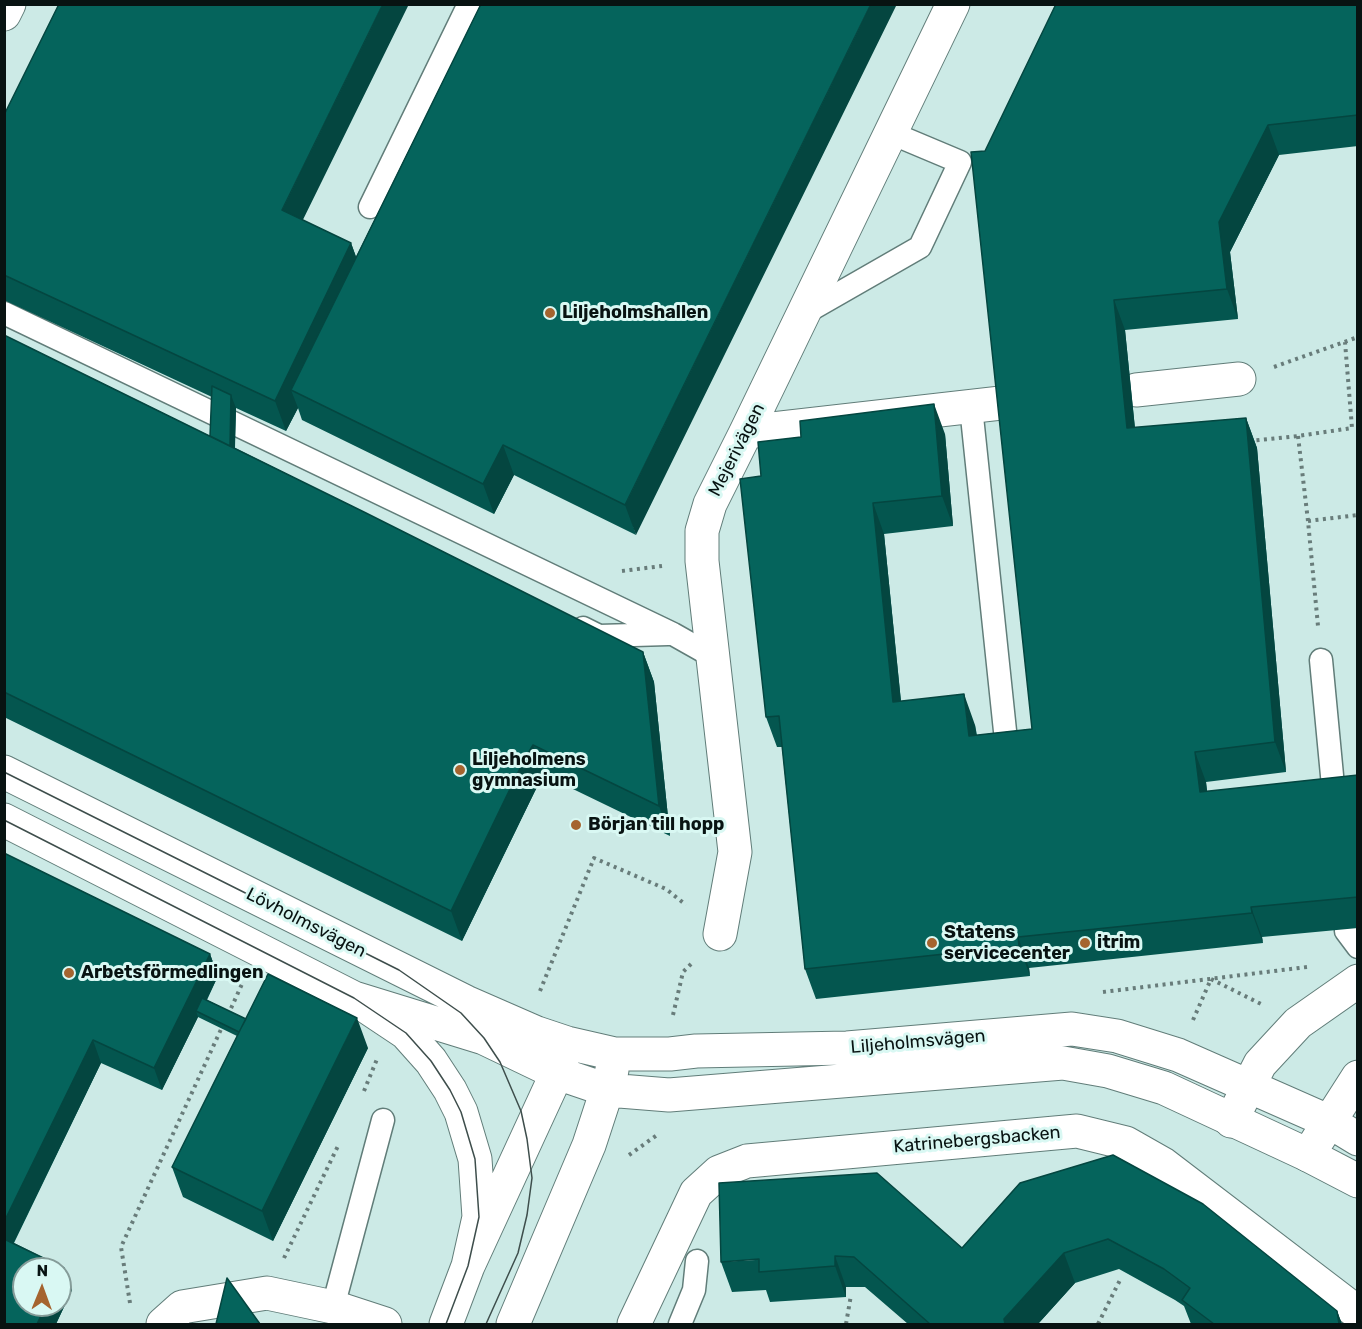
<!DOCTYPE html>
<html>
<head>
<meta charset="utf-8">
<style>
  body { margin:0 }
  #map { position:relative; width:1362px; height:1329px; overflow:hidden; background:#cceae6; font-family:Rubik,sans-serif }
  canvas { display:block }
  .frame { position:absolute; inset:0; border:6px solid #081312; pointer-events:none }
  .north { position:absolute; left:12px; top:1257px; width:60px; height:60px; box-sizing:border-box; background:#d9f8f3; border:2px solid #859c99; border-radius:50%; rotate:1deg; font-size:16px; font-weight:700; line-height:24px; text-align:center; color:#081312 }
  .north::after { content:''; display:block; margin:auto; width:21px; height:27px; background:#a5642f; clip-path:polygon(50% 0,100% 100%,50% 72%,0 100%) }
</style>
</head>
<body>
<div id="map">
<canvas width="1362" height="1329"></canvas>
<div class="frame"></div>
<div class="north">N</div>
</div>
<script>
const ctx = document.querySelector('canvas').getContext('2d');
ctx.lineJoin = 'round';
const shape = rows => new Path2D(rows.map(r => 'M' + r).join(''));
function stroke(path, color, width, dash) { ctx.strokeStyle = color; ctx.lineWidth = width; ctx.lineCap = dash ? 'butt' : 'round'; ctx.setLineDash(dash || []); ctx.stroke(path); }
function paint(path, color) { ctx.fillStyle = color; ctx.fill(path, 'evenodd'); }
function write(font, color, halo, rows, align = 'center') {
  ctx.font = font + ' Rubik,sans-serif'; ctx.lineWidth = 6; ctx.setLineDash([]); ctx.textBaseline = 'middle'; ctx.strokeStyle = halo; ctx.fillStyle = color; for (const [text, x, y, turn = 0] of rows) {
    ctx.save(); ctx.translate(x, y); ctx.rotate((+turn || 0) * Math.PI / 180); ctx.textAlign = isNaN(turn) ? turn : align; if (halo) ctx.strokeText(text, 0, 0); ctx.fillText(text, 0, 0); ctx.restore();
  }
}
const path = shape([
  [1274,367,1358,337],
  [1298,436,1308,521,1318,626],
  [1249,441,1298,436,1352,428,1345,342],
  [1308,521,1358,515],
  [622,571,662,566],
  [1211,979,1261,1004],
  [540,991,594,858,666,889,686,905],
  [1103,992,1307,967],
  [228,1015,242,984],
  [673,1015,683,972,694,961],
  [1193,1020,1211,979],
  [364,1091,377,1059],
  [629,1155,657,1135],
  [284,1258,338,1146],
  [130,1303,121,1247,223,1025],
  [846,1324,851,1295],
  [1098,1324,1120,1280]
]);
const service = shape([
  [370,207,469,4],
  [4,313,673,634,712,656],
  [803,314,920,247,960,162,891,133],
  [971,407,1007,750],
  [583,628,599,636,668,634],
  [1321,660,1335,807],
  [1346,931,1358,947],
  [333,1307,383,1120],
  [680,1324,694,1290,697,1261]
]);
const minor = shape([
  [4,14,9,4],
  [1136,390,1239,379],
  [746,432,1001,403],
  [720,934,735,852,702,561,702,531,710,504,746,432,953,4],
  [364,1005,406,1033,431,1061,450,1090,461,1112,475,1159,479,1217,468,1266],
  [1231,1121,1260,1064,1298,1023,1358,981],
  [1308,1155,1358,1077],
  [163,1324,182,1307,267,1293,333,1307,385,1324],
  [446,1324,468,1266,557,1073,567,1045],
  [634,1324,696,1193,719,1172,747,1161,1077,1131,1126,1143,1163,1164,1358,1313]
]);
const tertiary = shape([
  [4,772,466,1002,537,1033,567,1043,615,1054,670,1054,696,1051,847,1048,1072,1029,1117,1036,1178,1055,1330,1122,1358,1139],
  [4,820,354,998,484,1038,557,1073,607,1090,669,1095,1063,1063,1108,1071,1164,1088,1308,1155,1358,1181],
  [513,1324,589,1145,607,1090,612,1070]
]);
const tram = shape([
  [4,772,399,970,461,1013,484,1038,500,1062,521,1111,527,1139,532,1178,527,1215,518,1253,486,1324],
  [4,820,354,998,406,1033,431,1061,450,1090,461,1112,475,1159,479,1217,468,1266,446,1324]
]);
const wall = shape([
  [481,4,636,535,514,475,494,514,302,420,298,408,286,431,236,408,235,448,643,652,654,682,670,836,544,775,535,791,462,941,4,717,4,335,210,436,212,397,4,300,4,115,303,220,351,243,356,257],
  [1358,4,1358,146,1279,155,1230,252,1238,319,1125,330,1135,428,1246,418,1257,448,1286,772,1206,782,1207,792,1358,775,1358,928,1262,937,1263,943,1029,968,1030,976,816,999,805,969,782,747,777,747,766,717,761,476,945,434,953,526,884,534,901,701,975,725,977,735,1032,729,985,151],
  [4,853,210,954,218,976,207,1000,246,1019,368,1048,273,1241,183,1197,172,1167,237,1036,198,1017,162,1090,101,1063,14,1243,64,1268,72,1290,56,1324,4,1324],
  [1020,1183,1337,1311,1342,1324,1191,1324,1184,1306,1175,1300,1119,1269,1075,1283,1038,1324,908,1324,865,1287,846,1287,846,1297,770,1302,766,1290,732,1292,721,1262,962,1248]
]);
const shadedWall = shape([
  [383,4,409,4,293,240,282,210],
  [871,4,897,4,636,535,625,505],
  [1268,125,1279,155,1230,252,1238,319,1227,289,1219,222],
  [351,243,362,273,291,390,298,408,286,431,275,401],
  [1114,300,1125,330,1138,459,1127,428],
  [231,395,236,408,234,472,229,460],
  [934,404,945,434,953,526,942,496],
  [1246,418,1257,448,1286,772,1275,742],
  [503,445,514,475,494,514,483,484],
  [873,503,884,534,904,732,893,702],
  [643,652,654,682,670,836,659,806],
  [964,694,975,725,980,767,969,736],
  [533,745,544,775,535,791,462,941,451,911,524,760],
  [1195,752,1206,782,1211,823,1200,792],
  [1251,907,1262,937,1263,943,1252,913],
  [1018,937,1029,968,1030,976,1019,946],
  [210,954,218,976,200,1013,196,1011,198,1017,162,1090,154,1068],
  [357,1018,368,1048,273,1241,262,1211],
  [93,1040,101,1063,6,1258,4,1253,4,1222],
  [1064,1253,1075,1283,1038,1324,1005,1324,1004,1319],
  [835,1256,846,1287,846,1297,835,1266],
  [64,1268,72,1290,56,1324,37,1324,46,1305,60,1305,60,1275],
  [1337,1311,1342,1324,1339,1324]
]);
const building = shape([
  [59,4,383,4,282,210,351,243,275,401,4,275,4,115,59,4],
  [481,4,871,4,625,505,503,445,483,484,291,390,481,4],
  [1056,4,1358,4,1358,115,1268,125,1219,222,1227,289,1114,300,1127,428,1246,418,1275,742,1195,752,1200,792,1358,775,1358,897,1251,907,1252,913,1018,937,1019,946,805,969,779,716,766,717,740,479,761,476,758,442,801,437,800,421,934,404,942,496,873,503,893,702,964,694,969,736,1032,729,971,152,985,151,1056,4],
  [4,335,364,512,643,652,659,806,533,745,524,760,451,911,4,692,4,335],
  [212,386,231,395,230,446,210,436,212,386],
  [4,853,210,954,154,1068,93,1040,4,1222,4,853],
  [268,974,357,1018,262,1211,172,1167,268,974],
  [202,998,246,1019,239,1032,196,1011,202,998],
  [1113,1155,1203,1204,1337,1311,1339,1324,1214,1324,1182,1300,1190,1288,1164,1269,1108,1239,1064,1253,1004,1319,1005,1324,930,1324,854,1257,835,1256,835,1266,759,1272,759,1259,721,1262,719,1183,877,1173,962,1248,1020,1183,1113,1155],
  [4,1239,64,1268,60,1275,60,1269,24,1269,24,1305,46,1305,37,1324,4,1324,4,1239],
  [227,1278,260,1324,216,1324,227,1278]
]);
const markers = [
  [550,313,6,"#a5642f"],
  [460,770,6,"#a5642f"],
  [576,825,6,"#a5642f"],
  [932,943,6,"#a5642f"],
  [1085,943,6,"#a5642f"],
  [69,973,6,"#a5642f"]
];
const poiNames = [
  ["Liljeholmshallen",562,313],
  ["Liljeholmens",472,760],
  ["gymnasium",472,781],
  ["Början till hopp",588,825],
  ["Statens",944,933],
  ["servicecenter",944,954],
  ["itrim",1097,943],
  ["Arbetsförmedlingen",81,973]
];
const streetNames = [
  ["Mejerivägen",737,450,-63],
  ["Lövholmsvägen",306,923,27],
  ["Liljeholmsvägen",918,1042,-5],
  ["Katrinebergsbacken",977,1140,-5]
];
stroke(service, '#617d79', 25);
stroke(minor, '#617d79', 35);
stroke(tertiary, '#617d79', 35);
stroke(path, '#687c7a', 4, [3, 4.5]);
stroke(service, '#fff', 22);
stroke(minor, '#fff', 33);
stroke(tertiary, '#fff', 33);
stroke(tram, '#3e4e4c', 1.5);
paint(wall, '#04564f');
paint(shadedWall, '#044640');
paint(building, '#05645c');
stroke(building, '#044640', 1.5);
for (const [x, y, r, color] of markers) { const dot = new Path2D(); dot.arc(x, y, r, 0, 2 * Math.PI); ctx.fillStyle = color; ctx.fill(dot); stroke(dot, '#d9f8f3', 2); }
write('bold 18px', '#081312', '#d9f8f3', poiNames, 'left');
write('18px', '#081312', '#d9f8f3', streetNames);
</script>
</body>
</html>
